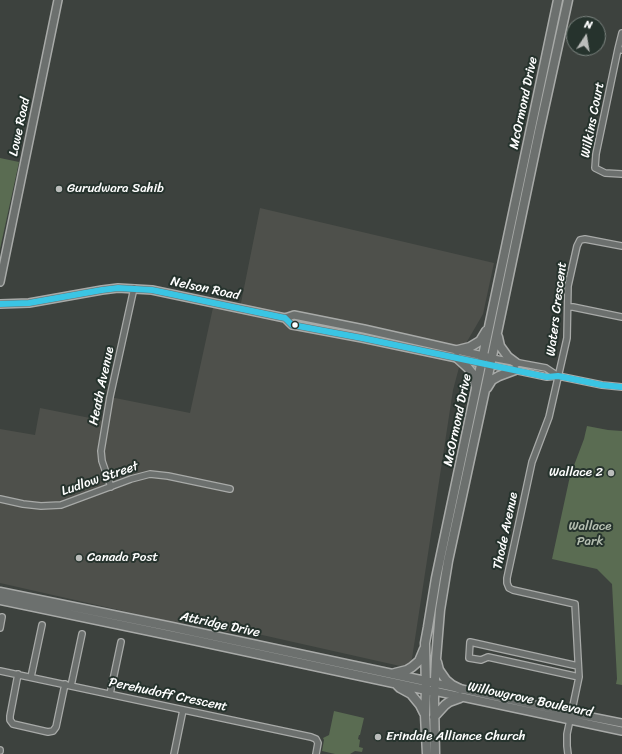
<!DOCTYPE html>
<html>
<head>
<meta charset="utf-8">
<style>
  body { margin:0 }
  #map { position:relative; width:622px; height:754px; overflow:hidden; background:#3d423e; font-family:Sriracha,sans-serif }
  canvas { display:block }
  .north { position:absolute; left:566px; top:16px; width:40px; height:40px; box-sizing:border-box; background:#26332d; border:1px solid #7d8581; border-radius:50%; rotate:12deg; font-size:11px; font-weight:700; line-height:16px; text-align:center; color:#fff }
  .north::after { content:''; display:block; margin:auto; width:14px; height:18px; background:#bbbdbb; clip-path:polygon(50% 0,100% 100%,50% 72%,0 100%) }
</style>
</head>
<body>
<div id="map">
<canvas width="622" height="754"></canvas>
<div class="north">N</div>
</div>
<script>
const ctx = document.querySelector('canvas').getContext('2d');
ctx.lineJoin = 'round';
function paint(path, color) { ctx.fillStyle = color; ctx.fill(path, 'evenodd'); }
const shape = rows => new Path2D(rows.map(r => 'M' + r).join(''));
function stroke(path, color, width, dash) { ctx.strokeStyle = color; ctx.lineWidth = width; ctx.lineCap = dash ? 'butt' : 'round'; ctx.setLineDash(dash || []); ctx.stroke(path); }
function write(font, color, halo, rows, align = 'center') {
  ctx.font = font + ' Sriracha,sans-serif'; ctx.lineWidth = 4; ctx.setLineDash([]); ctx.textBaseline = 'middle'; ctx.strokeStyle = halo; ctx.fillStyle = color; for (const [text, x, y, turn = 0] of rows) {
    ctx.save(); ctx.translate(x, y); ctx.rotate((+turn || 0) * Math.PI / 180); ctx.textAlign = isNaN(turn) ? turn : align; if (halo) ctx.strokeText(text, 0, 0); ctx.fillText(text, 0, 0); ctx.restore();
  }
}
const built = shape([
  [260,208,494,263,483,314,465,345,453,390,411,665,400,666,240,630,226,632,196,620,176,623,0,583,0,429,35,435,40,408,105,421,110,397,190,413,214,303,240,308]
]);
const green = shape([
  [0,158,19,162,0,249],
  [587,426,608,430,622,431,622,685,616,684,617,679,612,584,597,569,552,559,570,476,584,439],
  [334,711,364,718,360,735,359,735,358,739,360,740,359,747,363,748,362,752,355,751,350,754,335,754,322,751,324,740,323,738,329,735]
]);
const minor = shape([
  [618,49,596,154,595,168,605,173,622,174],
  [622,50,618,49,622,33],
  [568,307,573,307,622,317],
  [492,358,546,368,558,376],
  [490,365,547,377,558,376,602,385,622,387],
  [111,487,102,461,101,451,110,397,134,288],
  [0,499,23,504,41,506,61,505,131,479,150,474,168,476,230,489],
  [0,628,2,617],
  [578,666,470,642,469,658,481,660,488,657,579,677],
  [0,671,311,737,316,739,318,743,316,754],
  [18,674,10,716,10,720,13,724,48,732,53,731,56,727,65,684],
  [31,677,42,625],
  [71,686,82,634],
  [110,694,121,642],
  [0,751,0,750],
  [174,754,183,710],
  [568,754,567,746,567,734,579,677,575,604,513,590,509,588,507,583,507,578,532,462,549,417,567,338,568,286,577,246,580,240,585,239,622,246]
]);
const tertiary = shape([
  [0,282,58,0],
  [0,304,29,303,102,290,118,288,152,290,285,318,292,325,298,326,362,338,490,365],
  [285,318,294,315,364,329,492,358],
  [434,683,571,713,622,723],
  [434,691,622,731]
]);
const secondary = shape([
  [498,337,500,346,508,357,516,363],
  [458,350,470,347,480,341,486,331],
  [456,357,468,368,472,373,474,378,476,387],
  [487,388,492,380,499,376,515,370],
  [0,592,172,627,430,682],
  [0,600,193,640,431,691],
  [437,662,439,670,446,680,452,685,460,689],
  [395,673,407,670,412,667,419,661,424,649],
  [397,685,400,688,411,694,420,705,424,713],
  [434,717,445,705,449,702,460,698],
  [427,754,425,715,426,690,425,643,428,627,436,578,558,0],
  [435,754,434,699,436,659,440,610,448,561,485,390,539,132,568,0]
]);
const bus1 = shape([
  [0,304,29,303,102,290,118,288,152,290,285,318,292,325,298,326,362,338,547,377,558,376,602,385,622,387]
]);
const markers = [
  [59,189,4,"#bbbdbb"],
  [295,325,3.5,"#fff"],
  [611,473,4,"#bbbdbb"],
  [79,558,4,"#bbbdbb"],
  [378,737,4,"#bbbdbb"]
];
const streetNames = [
  ["McOrmond Drive",524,103,-78],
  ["Wilkins Court",593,120,-79],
  ["Lowe Road",20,127,-78],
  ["Nelson Road",205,289,12],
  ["Waters Crescent",557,309,-83],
  ["Heath Avenue",102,386,-78],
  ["McOrmond Drive",458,420,-78],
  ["Ludlow Street",100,479,-19],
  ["Thode Avenue",506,531,-78],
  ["Attridge Drive",220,625,12],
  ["Perehudoff Crescent",168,695,12],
  ["Willowgrove Boulevard",530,700,12]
];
const poiNames = [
  ["Gurudwara Sahib",67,189],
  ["Wallace 2",603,473,"right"],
  ["Canada Post",87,558],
  ["Erindale Alliance Church",386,737]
];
const parkNames = [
  ["Wallace",590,527],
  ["Park",590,542]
];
paint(built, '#4e504b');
paint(green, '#5a6c52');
stroke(minor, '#a8aaa8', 8);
stroke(tertiary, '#a8aaa8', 10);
stroke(secondary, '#a8aaa8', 11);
stroke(minor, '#6c706e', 5.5);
stroke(tertiary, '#6c706e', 7);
stroke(secondary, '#6c706e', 8);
stroke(bus1, '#3ac5e4', 6);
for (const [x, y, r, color] of markers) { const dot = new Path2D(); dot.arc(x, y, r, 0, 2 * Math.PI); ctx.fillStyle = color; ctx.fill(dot); stroke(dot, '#26332d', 1.5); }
write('13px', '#fff', '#26332d', streetNames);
write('13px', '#fff', '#26332d', poiNames, 'left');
write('13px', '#b7c0b2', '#26332d', parkNames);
</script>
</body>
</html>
